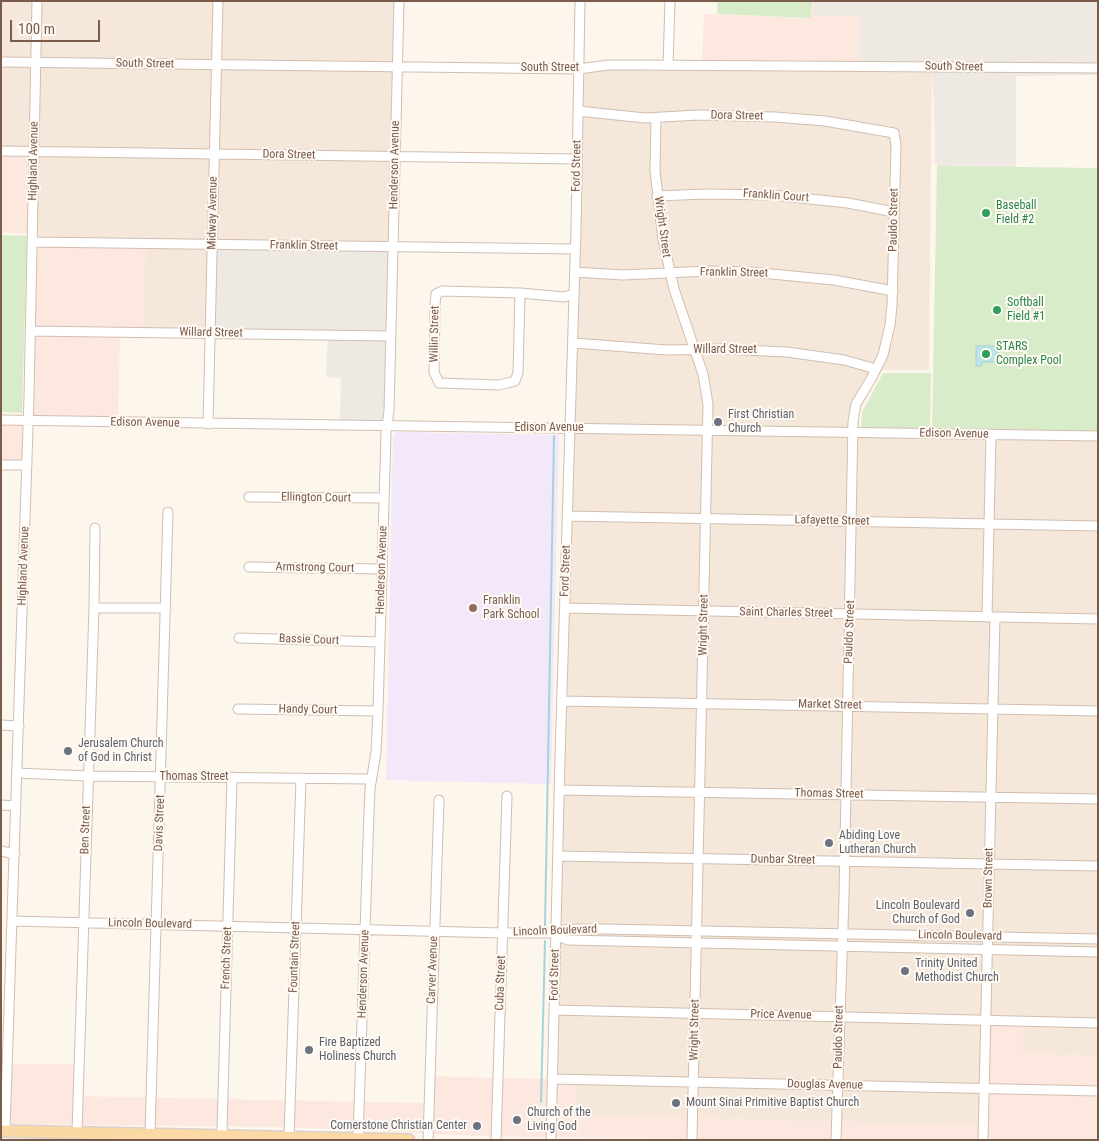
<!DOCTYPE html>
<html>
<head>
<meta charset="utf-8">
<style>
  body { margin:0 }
  #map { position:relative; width:1099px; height:1141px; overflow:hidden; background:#fdf6ec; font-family:"Roboto Condensed",sans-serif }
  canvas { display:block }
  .frame { position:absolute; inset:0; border:2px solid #7a5c4d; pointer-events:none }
  .scale { position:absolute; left:10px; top:20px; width:90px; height:22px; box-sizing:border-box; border:2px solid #7a5c4d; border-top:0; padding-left:6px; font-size:15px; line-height:18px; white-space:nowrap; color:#7a5c4d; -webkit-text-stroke:4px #fffaf3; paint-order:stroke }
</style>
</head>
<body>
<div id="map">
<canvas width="1099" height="1141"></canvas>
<div class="frame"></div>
<div class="scale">100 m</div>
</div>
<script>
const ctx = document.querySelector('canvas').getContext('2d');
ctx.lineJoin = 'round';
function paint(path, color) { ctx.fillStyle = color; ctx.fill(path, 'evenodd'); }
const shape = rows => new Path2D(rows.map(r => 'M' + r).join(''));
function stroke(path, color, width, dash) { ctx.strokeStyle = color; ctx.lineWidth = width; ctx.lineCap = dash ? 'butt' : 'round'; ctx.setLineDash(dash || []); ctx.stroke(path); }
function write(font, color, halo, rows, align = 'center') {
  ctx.font = font + ' "Roboto Condensed",sans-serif'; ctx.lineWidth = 4; ctx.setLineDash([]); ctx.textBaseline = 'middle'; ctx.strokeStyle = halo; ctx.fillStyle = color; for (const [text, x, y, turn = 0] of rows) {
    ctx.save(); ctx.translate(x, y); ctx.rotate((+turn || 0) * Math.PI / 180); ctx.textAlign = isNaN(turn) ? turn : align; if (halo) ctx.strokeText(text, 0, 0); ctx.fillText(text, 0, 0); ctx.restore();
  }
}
const residential = shape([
  [1,1,400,1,392,245,208,333,144,332,47,242,31,224,1,150],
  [611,68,932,71,929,370,882,370,859,411,859,429,573,424,582,72],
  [573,431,1098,439,1098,1056,1022,1054,981,1126,575,1115,555,1079]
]);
const commercial = shape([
  [812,1,1098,1,1015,73,937,163,934,164,935,68,702,66,704,14,811,18],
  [1,150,32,150,31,224,46,242,146,244,144,332,120,332,118,419,11,417,12,415,23,416,25,413,28,234,1,232],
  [1,424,32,425,24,469,1,468],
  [984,1022,1023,1023,1023,1054,1098,1056,1098,1140,755,1140,554,1137,555,1079,576,1080,576,1115,981,1126],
  [4,1064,75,1064,75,1096,424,1103,426,1076,549,1079,548,1137,478,1136,286,1127,1,1124,1,1089,3,1089]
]);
const industrial = shape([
  [814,1,1098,1,1098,75,1016,76,1016,167,937,166,932,71,858,70,859,16,813,16],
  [209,245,391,248,385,422,340,421,341,378,326,377,328,334,208,333]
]);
const education = shape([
  [396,432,559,435,551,784,386,780,393,436]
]);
const green = shape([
  [718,1,812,1,811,18,717,14],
  [937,166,1098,168,1098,433,932,430],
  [1,235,27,236,22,413,1,412],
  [883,373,931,373,930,430,861,429,862,412]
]);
const water = shape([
  [976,346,997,346,997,362,982,362,981,366,976,366,976,346]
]);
const stream = shape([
  [545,925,554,436],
  [541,1102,545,941]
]);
const minor = shape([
  [1,62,579,69,608,65,636,65,1098,68],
  [668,65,670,1],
  [578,111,645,118,698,115,775,117,825,121,894,133,896,145,892,305,890,325,883,355,871,379,856,404,853,421,844,897,836,1140],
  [656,118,655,171,663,240,674,289,703,374,708,404,692,1140],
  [1,151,577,159],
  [657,196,706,194,772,195,848,203,894,212],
  [32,242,575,249],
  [575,272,623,275,708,271,751,272,834,280,893,291],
  [442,291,520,293,518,373,515,381,508,383,499,385,439,383,434,372,435,305,436,294,442,291],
  [520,293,564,297,574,294],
  [30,331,391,336],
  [573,343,667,350,722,349,787,352,844,360,876,369],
  [1,420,1098,436],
  [208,424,218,1],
  [1,465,27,465],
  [249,497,384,498],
  [567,516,1098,526],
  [249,567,382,569],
  [94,608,166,608],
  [565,608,1098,619],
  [987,617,991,434],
  [239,638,380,642],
  [562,701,1098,711],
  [238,709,378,711],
  [1,725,19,726],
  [17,773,87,776,371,779],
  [559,790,1098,799],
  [1,805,16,806],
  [1,851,15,854],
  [558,856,1098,866],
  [12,921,503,933,556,933,568,929,604,929,1098,939],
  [556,935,568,940,1098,952],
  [554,1010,1098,1023],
  [552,1079,1098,1091],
  [5,1131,29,397,37,1],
  [77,1132,94,608,95,528],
  [150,1134,168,512],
  [289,1137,301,778],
  [358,1139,369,812,370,789,376,752,378,711,386,433,389,411,399,1],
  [224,1140,222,1130,232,777],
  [428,1140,439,800],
  [496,1140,507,796],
  [551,1140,560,758,576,229,580,1],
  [983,1140,995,617]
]);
const major = shape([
  [1,1131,409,1140]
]);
const markers = [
  [986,213,5,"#2e9e5b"],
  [997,310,5,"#2e9e5b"],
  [986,354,5,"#2e9e5b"],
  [718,422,5,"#6b7280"],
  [473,608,5,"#8d6e63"],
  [68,751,5,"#6b7280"],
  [829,843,5,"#6b7280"],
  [970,913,5,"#6b7280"],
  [905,971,5,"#6b7280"],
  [309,1050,5,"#6b7280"],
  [676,1103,5,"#6b7280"],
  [517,1120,5,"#6b7280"],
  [477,1126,5,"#6b7280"]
];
const streetNames = [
  ["South Street",145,64,1],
  ["South Street",954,67,1],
  ["South Street",550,68],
  ["Dora Street",737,116,1],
  ["Dora Street",289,155,1],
  ["Highland Avenue",34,161,-89],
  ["Henderson Avenue",395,165,-89],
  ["Ford Street",577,166,-89],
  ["Franklin Court",776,196,4],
  ["Midway Avenue",213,213,-89],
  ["Pauldo Street",894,220,-89],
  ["Wright Street",662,227,82],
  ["Franklin Street",304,246,1],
  ["Franklin Street",734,273,1],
  ["Willard Street",211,333,1],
  ["Willin Street",435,334,-89],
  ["Willard Street",725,350],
  ["Edison Avenue",145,423,1],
  ["Edison Avenue",549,428],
  ["Edison Avenue",954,434,1],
  ["Ellington Court",316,498,1],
  ["Lafayette Street",832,521,1],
  ["Highland Avenue",24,566,-88],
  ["Armstrong Court",315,568,1],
  ["Henderson Avenue",382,570,-88],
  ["Ford Street",566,571,-88],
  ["Saint Charles Street",786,613,1],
  ["Wright Street",704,625,-89],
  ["Pauldo Street",850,632,-88],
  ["Bassie Court",309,640,2],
  ["Market Street",830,705,1],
  ["Handy Court",308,710,1],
  ["Thomas Street",194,777],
  ["Thomas Street",829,794,1],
  ["Davis Street",160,823,-88],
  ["Ben Street",86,830,-88],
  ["Dunbar Street",783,860,1],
  ["Brown Street",989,878,-89],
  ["Lincoln Boulevard",150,924,1],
  ["Lincoln Boulevard",555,931,-2],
  ["Lincoln Boulevard",960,936,1],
  ["Fountain Street",295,957,-88],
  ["French Street",227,958,-88],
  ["Carver Avenue",433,970,-88],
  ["Henderson Avenue",364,974,-88],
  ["Ford Street",555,975,-89],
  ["Cuba Street",501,983,-88],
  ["Price Avenue",781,1015,1],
  ["Wright Street",695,1030,-89],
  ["Pauldo Street",839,1037,-89],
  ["Douglas Avenue",825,1085,1]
];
const leisureNames = [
  ["Baseball",996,206],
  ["Field #2",996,220],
  ["Softball",1007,303],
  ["Field #1",1007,317],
  ["STARS",996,347],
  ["Complex Pool",996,361]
];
const worshipNames = [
  ["First Christian",728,415],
  ["Church",728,429],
  ["Jerusalem Church",78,744],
  ["of God in Christ",78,758],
  ["Abiding Love",839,836],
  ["Lutheran Church",839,850],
  ["Lincoln Boulevard",960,906,"right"],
  ["Church of God",960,920,"right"],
  ["Trinity United",915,964],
  ["Methodist Church",915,978],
  ["Fire Baptized",319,1043],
  ["Holiness Church",319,1057],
  ["Mount Sinai Primitive Baptist Church",686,1103],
  ["Church of the",527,1113],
  ["Living God",527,1127],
  ["Cornerstone Christian Center",467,1126,"right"]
];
const educationNames = [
  ["Franklin",483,601],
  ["Park School",483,615]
];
paint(residential, '#f5e8da');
paint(commercial, '#fde8e0');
paint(industrial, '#efe9e4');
paint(education, '#f3e8fa');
paint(green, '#d8ecc9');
paint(water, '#bfe3e8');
stroke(water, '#a5d3da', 1);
stroke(stream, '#a5d3da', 2);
stroke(minor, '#d1beb0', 11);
stroke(major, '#dad1cd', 14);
stroke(minor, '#fff', 9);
stroke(major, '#fbd9a5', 11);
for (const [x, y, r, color] of markers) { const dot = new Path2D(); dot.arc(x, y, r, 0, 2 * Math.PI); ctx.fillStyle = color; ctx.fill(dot); stroke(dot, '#fffaf3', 2); }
write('12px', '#7a5c4d', '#fffaf3', streetNames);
write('12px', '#27864d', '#fffaf3', leisureNames, 'left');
write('12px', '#5b616d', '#fffaf3', worshipNames, 'left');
write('12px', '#785e54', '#fffaf3', educationNames, 'left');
</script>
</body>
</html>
